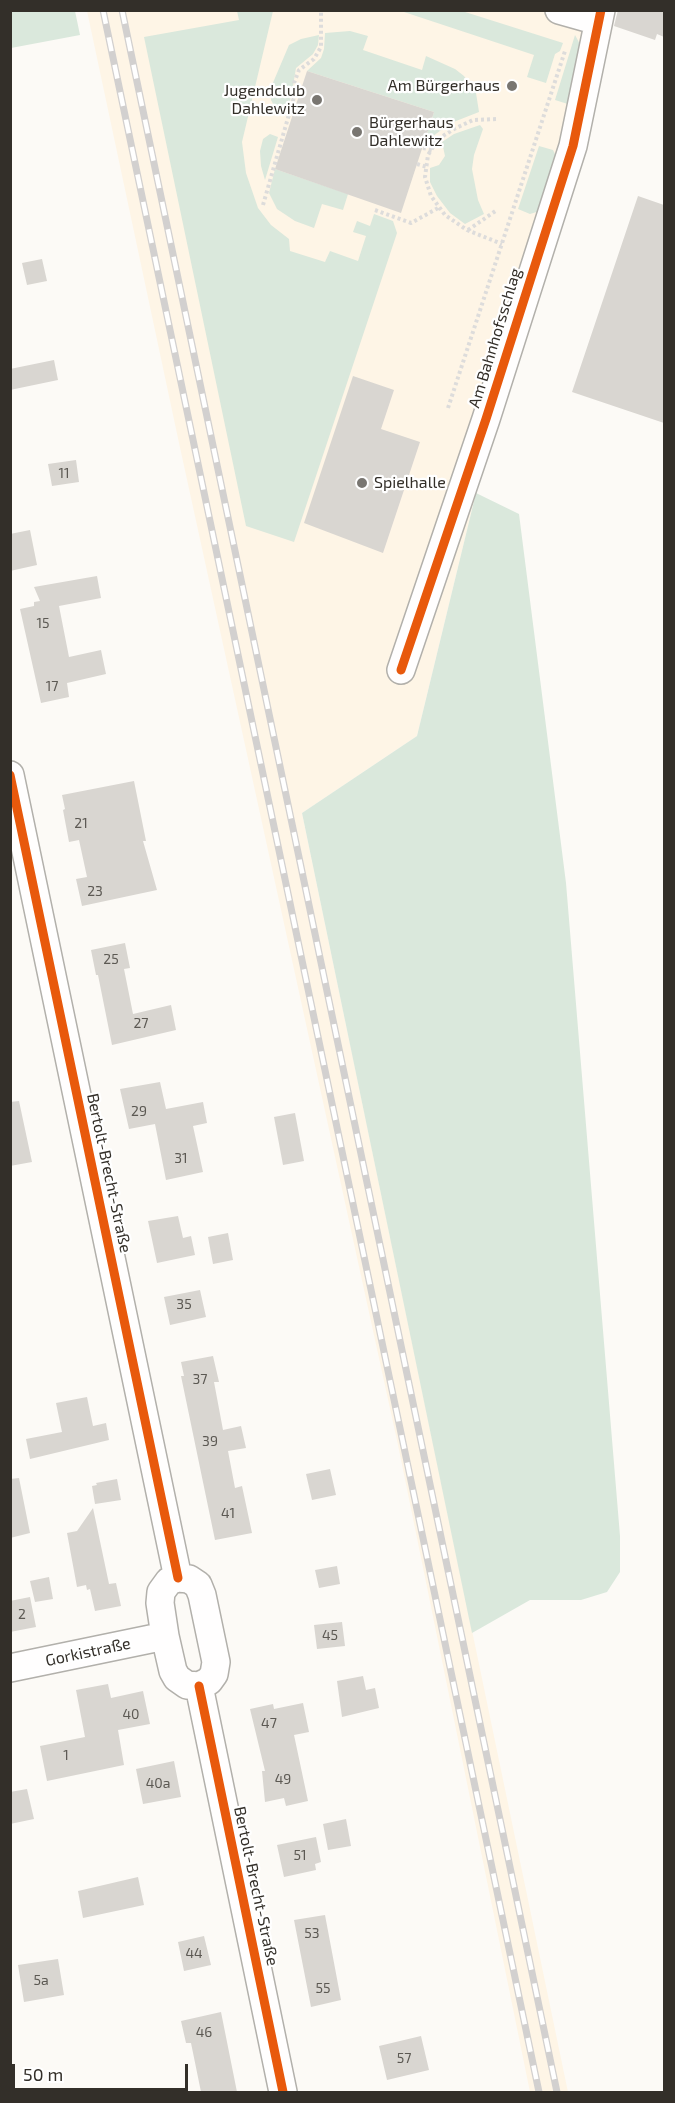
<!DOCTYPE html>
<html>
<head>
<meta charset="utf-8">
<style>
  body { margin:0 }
  #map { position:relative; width:675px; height:2103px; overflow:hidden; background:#fcfaf6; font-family:"Exo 2",sans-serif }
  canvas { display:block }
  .frame { position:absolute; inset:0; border:12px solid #332f29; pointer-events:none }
  .scale { position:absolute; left:12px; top:2064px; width:176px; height:27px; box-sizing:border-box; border:3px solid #332f29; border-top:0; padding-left:8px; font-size:18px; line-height:21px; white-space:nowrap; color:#332f29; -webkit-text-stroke:4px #fff; paint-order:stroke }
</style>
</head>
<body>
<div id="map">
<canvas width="675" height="2103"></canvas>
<div class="frame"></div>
<div class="scale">50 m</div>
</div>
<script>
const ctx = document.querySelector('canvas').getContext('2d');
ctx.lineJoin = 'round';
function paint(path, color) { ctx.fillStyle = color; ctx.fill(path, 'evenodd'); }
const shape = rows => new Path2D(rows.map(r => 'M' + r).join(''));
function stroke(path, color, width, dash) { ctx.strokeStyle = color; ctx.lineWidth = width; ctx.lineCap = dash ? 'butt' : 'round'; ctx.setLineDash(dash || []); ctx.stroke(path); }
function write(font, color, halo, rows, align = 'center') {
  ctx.font = font + ' "Exo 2",sans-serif'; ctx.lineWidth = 4.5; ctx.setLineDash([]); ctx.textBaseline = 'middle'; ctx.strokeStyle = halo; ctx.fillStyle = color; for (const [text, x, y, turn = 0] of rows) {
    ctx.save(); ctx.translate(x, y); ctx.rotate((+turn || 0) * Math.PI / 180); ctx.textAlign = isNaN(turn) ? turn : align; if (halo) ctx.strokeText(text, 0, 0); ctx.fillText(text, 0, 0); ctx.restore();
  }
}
const built = shape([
  [87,11,615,11,589,138,476,493,417,736,302,813,568,2092,530,2092,398,1445,179,443]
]);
const green = shape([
  [11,10,75,11,80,35,11,48],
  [237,11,273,11,242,142,246,173,258,208,271,225,289,239,290,251,325,262,330,251,358,261,366,236,353,232,357,221,370,226,374,214,393,221,397,233,294,542,246,526,144,37,239,20],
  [401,11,462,11,563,43,560,51,555,54,546,83,527,77,534,55],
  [350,31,368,36,363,50,422,70,426,56,455,69,464,76,476,93,479,112,451,123,433,136,428,144,424,143,434,112,307,71,321,58,324,49,325,33],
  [319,35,318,45,313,54,296,68,291,98,285,114,277,111,271,100,272,85,289,45,301,39],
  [575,35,582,48,571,105,555,100],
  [480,125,483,129,474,155,472,169,478,200,484,214,465,224,450,213,437,196,430,182,430,168,439,165,445,156,442,142,454,134],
  [270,134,278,137,265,180,261,166,260,151,263,139],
  [539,146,553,150,557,158,540,211,530,214,518,209],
  [275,169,348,194,343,210,322,204,314,228,295,221,277,209,269,193],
  [476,493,519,514,566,883,620,1536,620,1572,607,1592,581,1600,530,1600,472,1633,302,813,417,736]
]);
const building = shape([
  [618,10,664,10,664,37,657,34,655,40,614,26],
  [307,71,434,112,401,213,275,169],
  [638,196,664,205,664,423,572,392],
  [42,259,47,281,27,285,22,263],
  [54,360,58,380,10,390,10,369],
  [353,376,394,390,381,429,420,442,383,553,304,523],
  [76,460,79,482,52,486,48,464],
  [30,530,37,565,10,571,10,534],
  [97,576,101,598,59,606,69,657,101,650,106,674,67,683,69,697,41,703,20,609,34,606,34,602,40,601,34,587],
  [134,781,146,841,143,841,157,890,82,906,76,879,87,877,79,840,69,842,63,810,65,809,62,795],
  [125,943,130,968,124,969,133,1014,171,1005,176,1030,112,1045,98,975,96,975,91,950],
  [160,1082,166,1109,203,1102,207,1123,193,1126,203,1172,166,1180,155,1124,129,1129,120,1089],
  [19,1101,32,1162,10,1166,10,1102],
  [295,1113,304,1161,283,1165,274,1117],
  [178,1216,183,1238,191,1236,195,1255,157,1263,148,1221],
  [228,1233,233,1260,213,1264,208,1237],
  [200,1290,206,1317,170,1325,164,1297],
  [213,1356,219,1382,214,1382,223,1430,241,1426,246,1448,228,1451,235,1488,242,1486,252,1533,215,1540,181,1376,184,1376,181,1362],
  [87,1397,93,1426,106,1423,109,1440,30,1459,26,1439,62,1432,56,1403],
  [330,1469,336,1495,312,1500,306,1474],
  [19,1478,30,1533,10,1538,10,1479],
  [117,1479,121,1500,95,1504,92,1486,97,1485,96,1483],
  [93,1508,109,1584,116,1583,121,1606,95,1611,90,1589,87,1590,86,1585,77,1587,67,1533,77,1531],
  [337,1566,340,1584,319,1588,315,1570],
  [49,1577,53,1599,35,1602,30,1581],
  [30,1597,36,1627,10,1632,10,1601],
  [342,1622,345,1646,317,1649,314,1625],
  [363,1676,366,1690,375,1688,379,1708,342,1717,337,1681],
  [108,1684,111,1698,143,1691,150,1724,118,1730,124,1765,47,1781,40,1746,85,1737,76,1690],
  [303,1703,309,1732,294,1735,308,1801,286,1806,284,1798,265,1802,262,1771,265,1771,250,1709,273,1704,274,1709],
  [174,1761,181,1797,143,1804,136,1769],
  [27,1789,34,1819,10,1824,10,1792],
  [346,1819,351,1846,328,1850,323,1824],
  [316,1837,321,1862,315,1864,316,1870,284,1877,277,1845],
  [138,1877,144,1905,83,1918,78,1891],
  [325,1915,341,2000,311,2007,294,1920],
  [204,1936,211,1965,184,1971,178,1942],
  [58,1959,64,1995,24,2002,18,1965],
  [221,2012,237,2092,201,2092,191,2043,186,2043,181,2021],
  [421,2036,429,2070,387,2080,379,2046]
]);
const path = shape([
  [496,119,473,120,454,129,438,139,428,155,425,177,431,196,445,215,467,230,502,244],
  [423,148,432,150],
  [417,164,427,167],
  [263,205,294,97,294,83,299,70,314,59,321,47,321,10],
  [375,210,411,223,440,207],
  [468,230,497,210],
  [448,408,565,51]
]);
const street = shape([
  [559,10,598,21],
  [401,670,486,419,573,146,601,10],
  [10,775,178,1578],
  [178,1578,189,1579,198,1585,202,1595,216,1662,214,1674,209,1681,199,1686,187,1685,177,1678,173,1671,165,1636,160,1603,161,1592,169,1581,178,1578],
  [10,1668,165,1636],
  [199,1686,283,2092]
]);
const rail = shape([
  [103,10,539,2092],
  [122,10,557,2092]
]);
const cycleway = shape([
  [401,670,486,419,573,146,601,10],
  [10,775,178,1578],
  [199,1686,283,2092]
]);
const markers = [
  [512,86,6,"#797671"],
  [317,100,6,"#797671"],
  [357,132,6,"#797671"],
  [362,483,6,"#797671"]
];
const numberNames = [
  ["11",64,473],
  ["15",43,623],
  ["17",52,686],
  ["21",81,823],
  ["23",95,891],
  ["25",111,959],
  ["27",141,1023],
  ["29",139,1111],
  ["31",181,1158],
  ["35",184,1304],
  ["37",200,1379],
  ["39",210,1441],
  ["41",228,1513],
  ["2",22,1614],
  ["45",330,1635],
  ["40",131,1714],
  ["47",269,1723],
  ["1",66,1755],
  ["49",283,1779],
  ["40a",158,1783],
  ["51",300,1855],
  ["53",312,1933],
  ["44",194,1953],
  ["5a",41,1980],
  ["55",323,1988],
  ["46",204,2032],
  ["57",404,2058]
];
const poiNames = [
  ["Am Bürgerhaus",500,86],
  ["Jugendclub",305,91],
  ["Dahlewitz",305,109],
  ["Bürgerhaus",369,123,"left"],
  ["Dahlewitz",369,141,"left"],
  ["Spielhalle",374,483,"left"]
];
const streetNames = [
  ["Am Bahnhofsschlag",495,338,-73],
  ["Bertolt-Brecht-Straße",109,1173,78],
  ["Gorkistraße",88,1652,-12],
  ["Bertolt-Brecht-Straße",256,1886,78]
];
paint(built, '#fef5e6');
paint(green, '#dae8dc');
paint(building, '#d9d6d1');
stroke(street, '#b2b0ab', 30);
stroke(path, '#dddcdb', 4, [3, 3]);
stroke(street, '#fffefe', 27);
stroke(rail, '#d2d0cf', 7);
stroke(rail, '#fff', 4.5, [14]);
stroke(cycleway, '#e8590c', 9);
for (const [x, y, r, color] of markers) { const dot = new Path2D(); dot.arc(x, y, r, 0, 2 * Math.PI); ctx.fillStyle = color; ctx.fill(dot); stroke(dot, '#fff', 2); }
write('14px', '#5c5953', null, numberNames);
write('16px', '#332f29', '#fff', poiNames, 'right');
write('16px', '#332f29', '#fff', streetNames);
</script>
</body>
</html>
